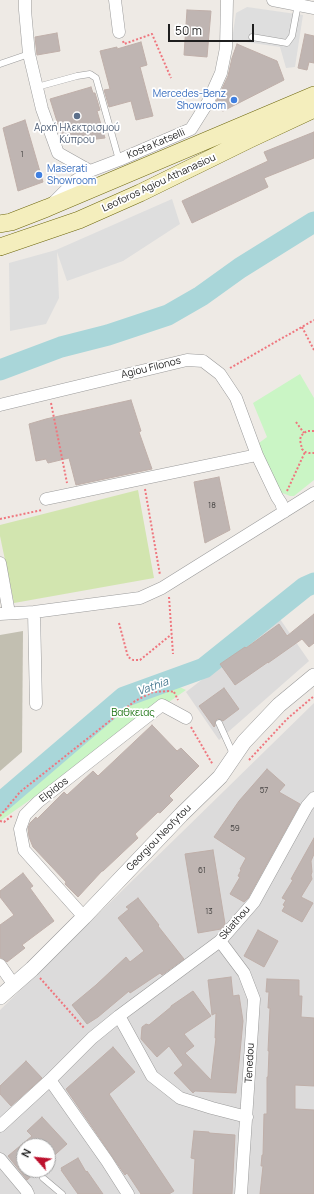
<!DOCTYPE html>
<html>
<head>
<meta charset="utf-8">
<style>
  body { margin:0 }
  #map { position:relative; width:314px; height:1194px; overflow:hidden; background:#eeeae5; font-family:Manrope,sans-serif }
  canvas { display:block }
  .north { position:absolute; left:16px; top:1138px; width:40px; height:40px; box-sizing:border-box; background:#fff; border:1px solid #a5a5a5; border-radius:50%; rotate:297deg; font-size:11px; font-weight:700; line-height:16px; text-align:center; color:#1e1e1e }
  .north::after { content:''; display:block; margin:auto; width:14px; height:18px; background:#bd102d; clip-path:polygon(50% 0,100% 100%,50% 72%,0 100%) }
  .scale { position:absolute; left:168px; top:24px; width:86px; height:18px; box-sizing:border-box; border:2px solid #1e1e1e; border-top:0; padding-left:5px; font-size:12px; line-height:14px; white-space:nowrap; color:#1e1e1e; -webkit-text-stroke:3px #fff; paint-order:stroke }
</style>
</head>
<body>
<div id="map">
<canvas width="314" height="1194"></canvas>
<div class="north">N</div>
<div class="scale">50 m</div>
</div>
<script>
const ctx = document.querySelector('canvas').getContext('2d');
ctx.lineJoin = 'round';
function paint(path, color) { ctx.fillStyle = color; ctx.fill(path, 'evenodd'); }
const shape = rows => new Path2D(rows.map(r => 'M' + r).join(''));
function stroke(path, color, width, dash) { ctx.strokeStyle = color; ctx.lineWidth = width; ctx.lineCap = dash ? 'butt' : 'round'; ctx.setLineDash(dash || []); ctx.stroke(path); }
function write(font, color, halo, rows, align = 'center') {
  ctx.font = font + ' Manrope,sans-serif'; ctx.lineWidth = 3.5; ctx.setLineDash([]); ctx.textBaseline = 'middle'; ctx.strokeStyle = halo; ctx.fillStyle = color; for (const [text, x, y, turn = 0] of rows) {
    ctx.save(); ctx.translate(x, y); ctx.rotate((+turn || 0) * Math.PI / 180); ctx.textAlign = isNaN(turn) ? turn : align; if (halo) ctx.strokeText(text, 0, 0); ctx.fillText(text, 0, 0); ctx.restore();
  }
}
const residential = shape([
  [280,619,309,661,219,740,186,692],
  [314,703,314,1194,0,1194,0,1010],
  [24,1146,48,1146,48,1170,24,1170]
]);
const construction = shape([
  [23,631,22,752,0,771,0,635]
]);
const grass = shape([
  [138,490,154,578,14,603,0,536,0,525]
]);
const park = shape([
  [300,374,314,398,314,480,294,496,290,496,280,492,276,489,259,443,267,437,253,403],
  [173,684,186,690,0,821,0,802,126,703]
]);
const parking = shape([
  [247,7,303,15,295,67,286,68,280,47,232,40,236,13],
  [172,199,180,224,123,261,67,281,57,252,59,298,46,324,10,331,9,263,56,250]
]);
const river = shape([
  [0,370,61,347,108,335,168,315,201,296,240,268,314,222],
  [0,803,124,697,204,668,305,587,314,583]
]);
const building = shape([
  [187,10,211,11,207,57,184,55,187,10],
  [57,33,60,51,37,55,35,37,57,33],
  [305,34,314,36,314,63,309,62,307,70,298,68,305,34],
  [141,42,147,65,140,67,153,116,136,120,131,101,109,107,104,90,110,89,100,51,117,47,117,49,141,42],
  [237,44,277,61,284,80,223,111,215,108,214,106,228,76,232,58,237,44],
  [91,87,93,93,95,93,100,110,97,111,105,138,71,142,61,134,50,99,91,87],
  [25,120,43,182,18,191,3,128,25,120],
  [314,132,314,158,264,178,268,187,192,223,182,201,268,161,264,152,314,132],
  [131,400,141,431,139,432,152,469,76,485,69,458,48,463,46,459,36,461,29,424,46,419,131,400],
  [219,477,230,530,205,543,194,482,219,477],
  [314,614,314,643,309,647,302,639,268,663,268,662,235,685,220,664,245,647,246,648,279,624,287,636,314,614],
  [224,688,239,709,223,721,220,719,217,719,215,722,215,726,214,727,199,706,224,688],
  [152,725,177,751,181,748,199,766,169,796,173,800,160,813,158,812,135,834,138,838,103,871,102,871,78,897,65,884,66,882,33,847,29,837,28,828,30,823,36,817,37,819,64,792,67,795,93,771,98,776,152,725],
  [267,769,285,785,279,792,300,804,248,898,244,902,230,894,240,877,238,876,241,870,240,869,246,858,214,837,239,801,267,769],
  [314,838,314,854,311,861,312,872,311,875,312,879,301,897,313,903,302,922,282,911,285,906,283,905,286,900,282,898,293,880,291,879,314,838],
  [213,850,225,924,221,929,198,933,185,854,213,850],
  [23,873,33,886,30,888,54,921,22,945,25,948,7,962,0,957,0,925,14,915,0,897,0,891,23,873],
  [138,898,159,925,158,926,184,959,162,975,160,973,130,993,129,991,98,1017,87,1024,72,1005,96,985,126,957,130,962,144,951,118,918,129,909,126,907,138,898],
  [258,930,278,941,264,967,244,956,258,930],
  [231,977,233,996,239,995,243,1021,236,1093,195,1091,193,1093,174,1073,183,1065,169,1046,157,1057,141,1039,142,1027,146,1024,149,1025,171,1007,171,1006,193,991,211,1016,184,1034,194,1046,185,1053,211,1080,216,1038,215,1038,216,1013,212,1015,208,980,231,977],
  [267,979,299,980,299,996,302,996,301,1017,314,1018,314,1086,295,1085,295,1109,314,1110,314,1194,260,1194,263,1166,261,1166,262,1155,263,1155,264,1114,267,1114,267,1077,268,1077,269,1051,268,1051,270,1008,268,1008,269,992,266,992,267,979],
  [113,1047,135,1072,109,1094,174,1191,169,1194,141,1194,127,1173,125,1175,66,1089,113,1047],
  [26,1061,42,1078,11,1106,0,1094,0,1086,26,1061],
  [42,1117,67,1144,48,1161,48,1146,24,1146,24,1170,38,1170,27,1180,8,1156,32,1136,27,1131,42,1117],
  [194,1131,209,1132,209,1133,235,1135,232,1194,193,1194,195,1159,191,1158,194,1131],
  [78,1158,86,1172,87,1171,103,1194,78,1194,61,1170,62,1170,61,1168,78,1158]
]);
const path = shape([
  [123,41,124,44,152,34,171,78],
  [302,327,314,350],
  [230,368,314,320],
  [51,403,67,483],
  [296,422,304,433],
  [314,431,307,431,304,433,301,436,300,440,302,449,305,452,309,453,314,453],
  [145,489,160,575],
  [287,491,305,452],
  [0,519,42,510],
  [169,597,173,654],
  [119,623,128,657,133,660,140,660,172,634],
  [174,692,178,700],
  [191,727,213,765],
  [249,760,287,719,314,696],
  [0,816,20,792,135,701,153,692,169,691,174,692],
  [0,821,4,822,13,815],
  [40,978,85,1029]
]);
const service = shape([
  [252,37,287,43,292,36,298,4],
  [0,64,29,54],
  [37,87,77,76,90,74,96,78,119,160],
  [219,723,234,756],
  [43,1178,62,1194]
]);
const minor = shape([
  [25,0,25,10,29,54,42,109,58,153,90,171],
  [115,0,119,32],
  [273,0,314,8],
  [54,202,75,181,90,171,119,160,191,129,208,102,221,73,226,48,227,0],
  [0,405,187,360,203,361,220,374,236,398,257,455,277,497,281,503,284,512],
  [46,499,257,455],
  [0,563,9,613],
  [34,612,36,704],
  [0,614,34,612,140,598,162,588,314,493],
  [84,917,24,850,20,829,25,815,38,802,162,705,186,718],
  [220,941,244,973,254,999,241,1194],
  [0,965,14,985],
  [119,1016,152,1076,180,1098,212,1108,247,1117],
  [50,1080,107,1161,128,1194],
  [0,1126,50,1080,92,1038,119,1016,220,941,254,902,307,806,314,798],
  [0,1159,26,1190,28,1194]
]);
const tertiary = shape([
  [0,997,32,969,84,917,181,815,220,777,244,742,279,705,314,676]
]);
const secondary = shape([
  [0,224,11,222,47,208,314,95],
  [0,247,79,220,140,193,250,139,314,109]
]);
const markers = [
  [234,100,4,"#3f7fe0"],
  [77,116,4,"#5c6f8a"],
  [39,175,4,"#3f7fe0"]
];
const numberNames = [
  ["1",22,155],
  ["18",212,506],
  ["57",264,791],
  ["59",235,829],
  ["61",202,871],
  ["13",209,912]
];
const shopNames = [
  ["Mercedes-Benz",226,94],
  ["Showroom",226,106],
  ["Maserati",47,169,"left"],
  ["Showroom",47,181,"left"]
];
const serviceNames = [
  ["Αρχή Ηλεκτρισμού",77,128],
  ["Κύπρου",77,140]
];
const streetNames = [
  ["Kosta Katselli",156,144,-23],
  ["Leoforos Agiou Athanasiou",159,183,-25],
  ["Agiou Filonos",151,368,-14],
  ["Elpidos",54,790,-38],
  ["Georgiou Neofytou",159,838,-46],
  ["Skiathou",235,923,-49],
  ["Tenedou",250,1063,-87]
];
const parkNames = [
  ["Βαθκειας",133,713]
];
const waterNames = [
  ["Vathia",153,687,-20]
];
paint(residential, '#dcdbdb');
paint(construction, '#c2bfb1');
paint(grass, '#d2e5af');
paint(park, '#caf5c5');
paint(parking, '#dedede');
stroke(river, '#a9d6d9', 21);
paint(building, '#bfb5b2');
stroke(building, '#bfafa9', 1);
stroke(service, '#9b9b9b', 7);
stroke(minor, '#9b9b9b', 13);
stroke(tertiary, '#9b9b9b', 16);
stroke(secondary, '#6d670d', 18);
stroke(path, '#ef767e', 2, [2, 2]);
stroke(service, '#fff', 6);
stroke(minor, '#fff', 12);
stroke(tertiary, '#fff', 15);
stroke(secondary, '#f4eebd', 17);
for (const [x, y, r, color] of markers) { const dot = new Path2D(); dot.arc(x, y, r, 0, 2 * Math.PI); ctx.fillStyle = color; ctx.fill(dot); stroke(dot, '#fff', 1.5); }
write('8px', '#464443', null, numberNames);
write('10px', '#366cbe', '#fff', shopNames, 'right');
write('10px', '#4e5e75', '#fff', serviceNames);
write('10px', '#1e1e1e', '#fff', streetNames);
write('10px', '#1d7414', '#fff', parkNames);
write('italic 11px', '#487990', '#fff', waterNames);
</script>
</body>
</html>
